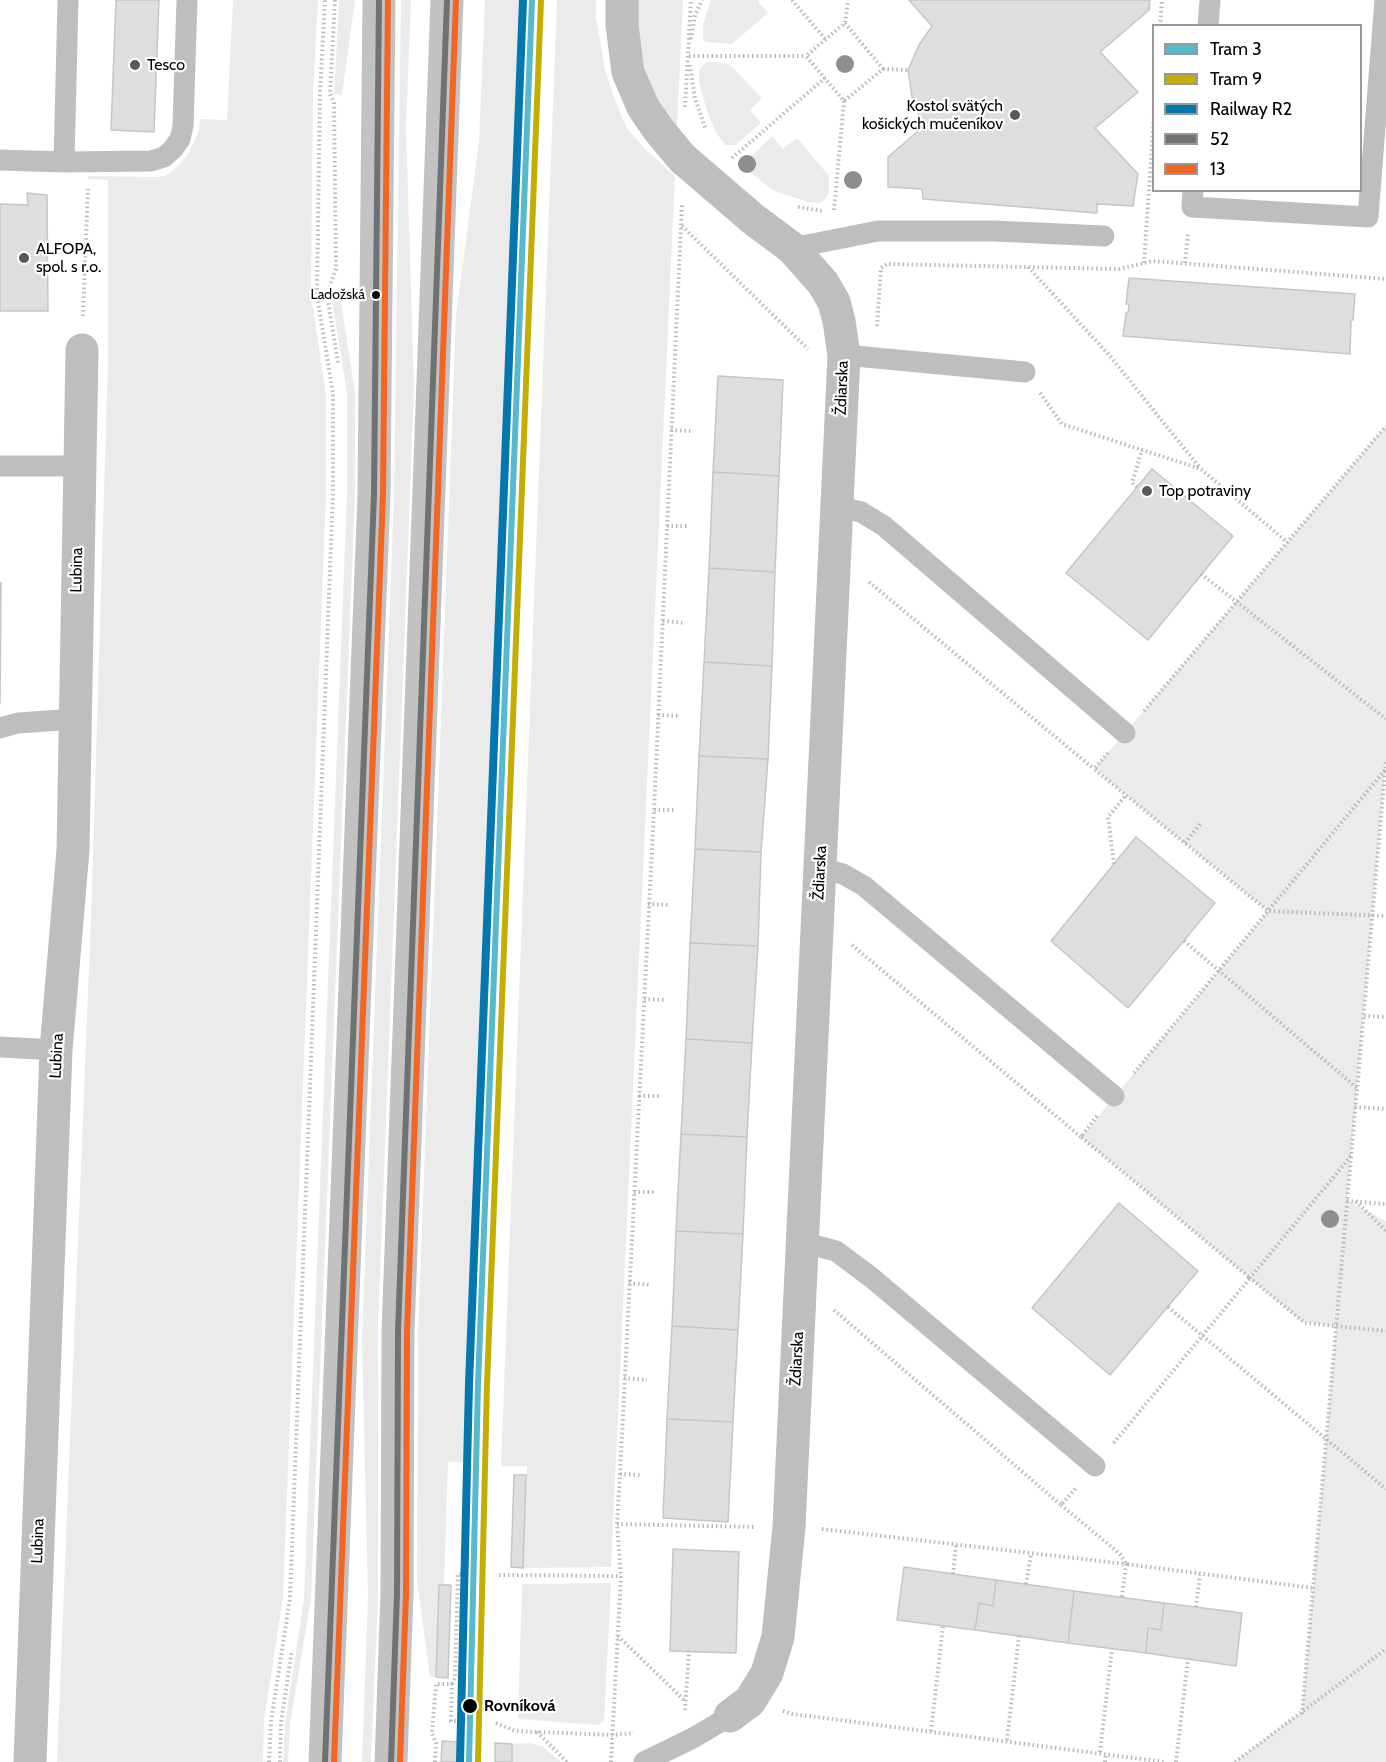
<!DOCTYPE html>
<html>
<head>
<meta charset="utf-8">
<style>
  body { margin:0 }
  #map { position:relative; width:1386px; height:1762px; overflow:hidden; background:#fff; font-family:Cabin,sans-serif }
  canvas { display:block }
  .legend { position:absolute; left:1152px; top:24px; width:210px; height:168px; box-sizing:border-box; background:#fff; border:2px solid #999; margin:0; padding:8px 10px; list-style:none; font-size:18px; color:#000 }
  .legend li { display:flex; align-items:center; gap:12px; height:30px }
  .legend b { width:30px; border:2px solid #999 }
</style>
</head>
<body>
<div id="map">
<canvas width="1386" height="1762"></canvas>
<ul class="legend">
<li><b style="height:8px;background:#55bace"></b>Tram 3</li>
<li><b style="height:8px;background:#c4ae06"></b>Tram 9</li>
<li><b style="height:8px;background:#0377ae"></b>Railway R2</li>
<li><b style="height:8px;background:#6f7273"></b>52</li>
<li><b style="height:8px;background:#f26522"></b>13</li>
</ul>
</div>
<script>
const ctx = document.querySelector('canvas').getContext('2d');
ctx.lineJoin = 'round';
function paint(path, color) { ctx.fillStyle = color; ctx.fill(path, 'evenodd'); }
const shape = rows => new Path2D(rows.map(r => 'M' + r).join(''));
function stroke(path, color, width, dash) { ctx.strokeStyle = color; ctx.lineWidth = width; ctx.lineCap = dash ? 'butt' : 'round'; ctx.setLineDash(dash || []); ctx.stroke(path); }
function write(font, color, halo, rows, align = 'center') {
  ctx.font = font + ' Cabin,sans-serif'; ctx.lineWidth = 4.5; ctx.setLineDash([]); ctx.textBaseline = 'middle'; ctx.strokeStyle = halo; ctx.fillStyle = color; for (const [text, x, y, turn = 0] of rows) {
    ctx.save(); ctx.translate(x, y); ctx.rotate((+turn || 0) * Math.PI / 180); ctx.textAlign = isNaN(turn) ? turn : align; if (halo) ctx.strokeText(text, 0, 0); ctx.fillText(text, 0, 0); ctx.restore();
  }
}
const green = shape([
  [233,0,318,0,313,92,311,295,326,395,326,493,283,1597,264,1721,263,1762,57,1762,91,918,108,360,108,180,88,179,88,176,155,177,166,176,181,163,189,153,199,130,200,119,227,120],
  [339,0,355,0,342,95,334,94],
  [401,0,411,0,406,127,414,388,378,1328,378,1597,371,1762,362,1762,368,1597,362,1339,394,495],
  [485,0,522,0,467,1462,448,1462,444,1585,439,1585,436,1677,430,1677,417,1580,418,1334,456,316,479,141],
  [557,0,596,0,596,18,605,70,617,106,627,128,645,149,675,176,611,1567,523,1568,527,1466,501,1466],
  [636,0,683,0,677,127,669,121,653,91,644,66,638,41],
  [711,0,759,0,758,2,768,13,732,44,706,42,703,39,703,25],
  [706,62,717,62,730,65,762,98,750,110,761,123,735,145,725,145,717,134,708,114,699,83,699,70],
  [772,136,783,149,797,138,829,176,829,193,824,200,819,203,808,202,774,191,747,170,746,165,748,159],
  [331,294,340,295,355,393,355,494,311,1599,290,1724,288,1762,283,1762,285,1723,304,1599,347,493,347,393],
  [1386,426,1386,761,1347,1200,1386,1221,1386,1762,1235,1762,1302,1711,1336,1327,1301,1321,1081,1137,1268,911,1094,769],
  [611,1583,604,1722,598,1725,518,1719,522,1584],
  [529,1743,542,1746,561,1762,512,1762,512,1744]
]);
const building = shape([
  [116,0,159,0,154,132,111,130,116,0],
  [909,0,1150,0,1149,10,1100,52,1138,92,1095,128,1138,174,1133,206,1097,204,1097,213,923,199,922,189,888,187,888,157,924,126,913,103,908,70,919,45,932,26,909,0],
  [27,193,47,195,48,311,0,311,0,204,28,205,27,193],
  [1129,278,1355,294,1353,320,1351,320,1350,354,1123,336,1126,313,1128,313,1129,304,1126,304,1129,278],
  [718,376,783,380,779,476,713,472,718,376],
  [1152,469,1233,536,1148,640,1066,573,1152,469],
  [713,472,779,476,775,572,709,568,713,472],
  [709,568,775,572,772,666,704,662,709,568],
  [0,583,1,583,0,704,0,583],
  [704,662,772,666,768,759,699,756,704,662],
  [699,756,768,759,761,852,695,849,699,756],
  [1136,837,1215,903,1128,1008,1051,941,1136,837],
  [695,849,761,852,758,946,690,943,695,849],
  [690,943,758,946,752,1043,686,1039,690,943],
  [686,1039,752,1043,747,1137,681,1134,686,1039],
  [681,1134,747,1137,743,1234,676,1231,681,1134],
  [1119,1203,1198,1271,1110,1375,1032,1308,1119,1203],
  [676,1231,743,1234,738,1330,672,1326,676,1231],
  [672,1326,738,1330,733,1422,667,1419,672,1326],
  [667,1419,733,1422,728,1522,663,1518,667,1419],
  [514,1475,526,1475,523,1568,511,1567,514,1475],
  [673,1549,739,1552,736,1653,670,1651,673,1549],
  [904,1567,996,1580,993,1606,979,1603,975,1630,897,1620,904,1567],
  [996,1580,1074,1591,1068,1643,975,1630,979,1603,993,1606,996,1580],
  [439,1585,451,1585,448,1678,436,1677,439,1585],
  [1074,1591,1164,1603,1161,1630,1148,1628,1146,1653,1068,1643,1074,1591],
  [1164,1603,1242,1613,1236,1666,1146,1653,1148,1628,1161,1630,1164,1603],
  [442,1741,458,1742,458,1762,441,1762,442,1741],
  [495,1743,512,1744,512,1762,495,1762,495,1743]
]);
const path = shape([
  [335,0,330,94,334,102,336,269,327,294,338,363],
  [792,0,826,40],
  [845,23,883,69,844,101,806,56,845,23,848,0],
  [1160,26,1162,0],
  [691,39,695,15,702,0],
  [689,56,806,56],
  [690,65,695,99,706,130],
  [883,69,908,70],
  [685,107,691,0],
  [732,158,825,78],
  [798,207,823,211],
  [834,210,844,101],
  [682,226,808,349],
  [1144,263,1154,117],
  [1185,263,1188,234],
  [1028,267,1110,356,1200,468],
  [83,316,88,189],
  [877,326,881,268,887,264,1119,269,1153,261,1386,279],
  [1040,393,1062,424,1201,469,1287,542],
  [671,430,693,431],
  [1137,487,1132,483,1142,450],
  [667,526,689,526],
  [1201,574,1386,719],
  [869,582,1094,769],
  [663,621,684,623],
  [1144,711,1386,426],
  [658,715,680,716],
  [1108,753,1094,769,1268,911,1133,1074],
  [1385,770,1268,911,1386,916],
  [654,810,675,810],
  [1185,843,1202,822],
  [1114,864,1108,817,1126,795],
  [648,904,670,905],
  [1184,941,1357,1088],
  [852,945,1081,1137],
  [644,999,665,1000],
  [1364,1016,1386,1017],
  [639,1096,661,1096],
  [1355,1107,1386,1109],
  [1097,1116,1081,1137,1250,1278,1112,1445],
  [1351,1156,1250,1278,1305,1323,1386,1331],
  [634,1192,656,1192],
  [1347,1201,1386,1204],
  [1356,1201,1386,1231],
  [629,1283,651,1285],
  [1168,1307,1386,1489],
  [834,1310,1061,1505,1077,1487],
  [624,1378,647,1380],
  [620,1474,642,1475],
  [1061,1505,1120,1554,1126,1564,1313,1588],
  [617,1524,755,1527],
  [822,1529,1126,1564,1122,1597],
  [953,1574,956,1545],
  [499,1575,621,1576],
  [1026,1584,1031,1554],
  [1196,1607,1200,1575],
  [618,1636,686,1702],
  [452,1684,455,1678,458,1574,464,1574],
  [685,1710,689,1651],
  [783,1711,793,1714,1165,1762],
  [1302,1714,1386,761],
  [496,1723,515,1731,612,1735,634,1733],
  [931,1731,943,1626],
  [537,1732,567,1762],
  [1007,1740,1019,1636],
  [1100,1752,1112,1649],
  [269,1762,271,1722,290,1598,333,493,333,394,317,295,320,93,325,0],
  [280,1762,281,1723,292,1650],
  [435,1762,436,1743,432,1733,436,1684,452,1684,451,1721,461,1721],
  [611,1762,621,1576,617,1524,620,1474,654,810,682,204],
  [1105,1762,1106,1753],
  [1176,1762,1188,1659],
  [1235,1762,1386,1649]
]);
const lane = shape([
  [1208,26,1210,0],
  [0,160,64,162,68,0],
  [64,162,151,161,164,157,173,149,180,139,183,126,187,0],
  [1193,190,1192,207,1368,217,1385,0],
  [792,248,878,231,994,231,1104,236],
  [844,355,1025,372],
  [0,466,79,466],
  [837,506,861,512,884,526,1125,733],
  [0,728,18,723,75,719],
  [820,868,843,874,864,886,1114,1096],
  [0,1047,56,1050],
  [802,1242,836,1251,872,1278,1095,1466],
  [644,1762,693,1738,730,1716]
]);
const street = shape([
  [622,0,622,25,628,72,643,107,658,129,682,158,753,219,792,248,823,283,834,302,839,321,844,355,789,1527,778,1637,767,1673,750,1701,730,1716],
  [30,1762,56,1050,73,850,82,350]
]);
const secondary = shape([
  [325,1762,374,494,379,0],
  [391,1762,397,1594,398,1331,447,0]
]);
const bus1 = shape([
  [325,1762,374,494,379,0],
  [391,1762,397,1594,398,1331,447,0]
]);
const bus2 = shape([
  [334,1762,383,494,388,0],
  [400,1762,406,1594,407,1331,456,0]
]);
const rail1 = shape([
  [460,1762,469,1384,523,0]
]);
const tram1 = shape([
  [469,1762,478,1384,532,0]
]);
const tram2 = shape([
  [478,1762,487,1384,541,0]
]);
const trees = [
  [845,64],
  [747,164],
  [853,180],
  [1330,1219]
];
const markers = [
  [135,65,6,"#595959"],
  [1015,115,6,"#595959"],
  [24,258,6,"#595959"],
  [376,295,5,"#000"],
  [1147,491,6,"#595959"],
  [470,1706,8,"#000"]
];
const busNames = [
  ["Ladožská",365,295]
];
const poiNames = [
  ["Tesco",147,65],
  ["Kostol svätých",1003,106,"right"],
  ["košických mučeníkov",1003,124,"right"],
  ["ALFOPA,",36,249],
  ["spol. s r.o.",36,267],
  ["Top potraviny",1159,491]
];
const streetNames = [
  ["Ždiarska",842,388,-88],
  ["Lubina",77,570,-89],
  ["Ždiarska",820,873,-87],
  ["Lubina",57,1056,-87],
  ["Ždiarska",797,1359,-87],
  ["Lubina",38,1541,-88]
];
const stopNames = [
  ["Rovníková",484,1706]
];
paint(green, '#ebebeb');
paint(building, '#dedede');
stroke(building, '#c6c6c6', 1.5);
stroke(path, '#b9b9b9', 4, [1.5, 3]);
stroke(lane, '#bebebe', 21);
stroke(street, '#bebebe', 33);
stroke(secondary, '#c2c2c2', 33);
stroke(bus1, '#6f7273', 6);
stroke(bus2, '#f26522', 6);
stroke(rail1, '#0377ae', 8);
stroke(tram1, '#55bace', 6);
stroke(tram2, '#c4ae06', 6);
ctx.fillStyle = '#8e8e8e';
for (const [x, y] of trees) { ctx.beginPath(); ctx.arc(x, y, 9, 0, 2 * Math.PI); ctx.fill(); }
for (const [x, y, r, color] of markers) { const dot = new Path2D(); dot.arc(x, y, r, 0, 2 * Math.PI); ctx.fillStyle = color; ctx.fill(dot); stroke(dot, '#fff', 2); }
write('14px', '#000', '#fff', busNames, 'right');
write('16px', '#000', '#fff', poiNames, 'left');
write('16px', '#000', '#fff', streetNames);
write('bold 16px', '#000', '#fff', stopNames, 'left');
</script>
</body>
</html>
